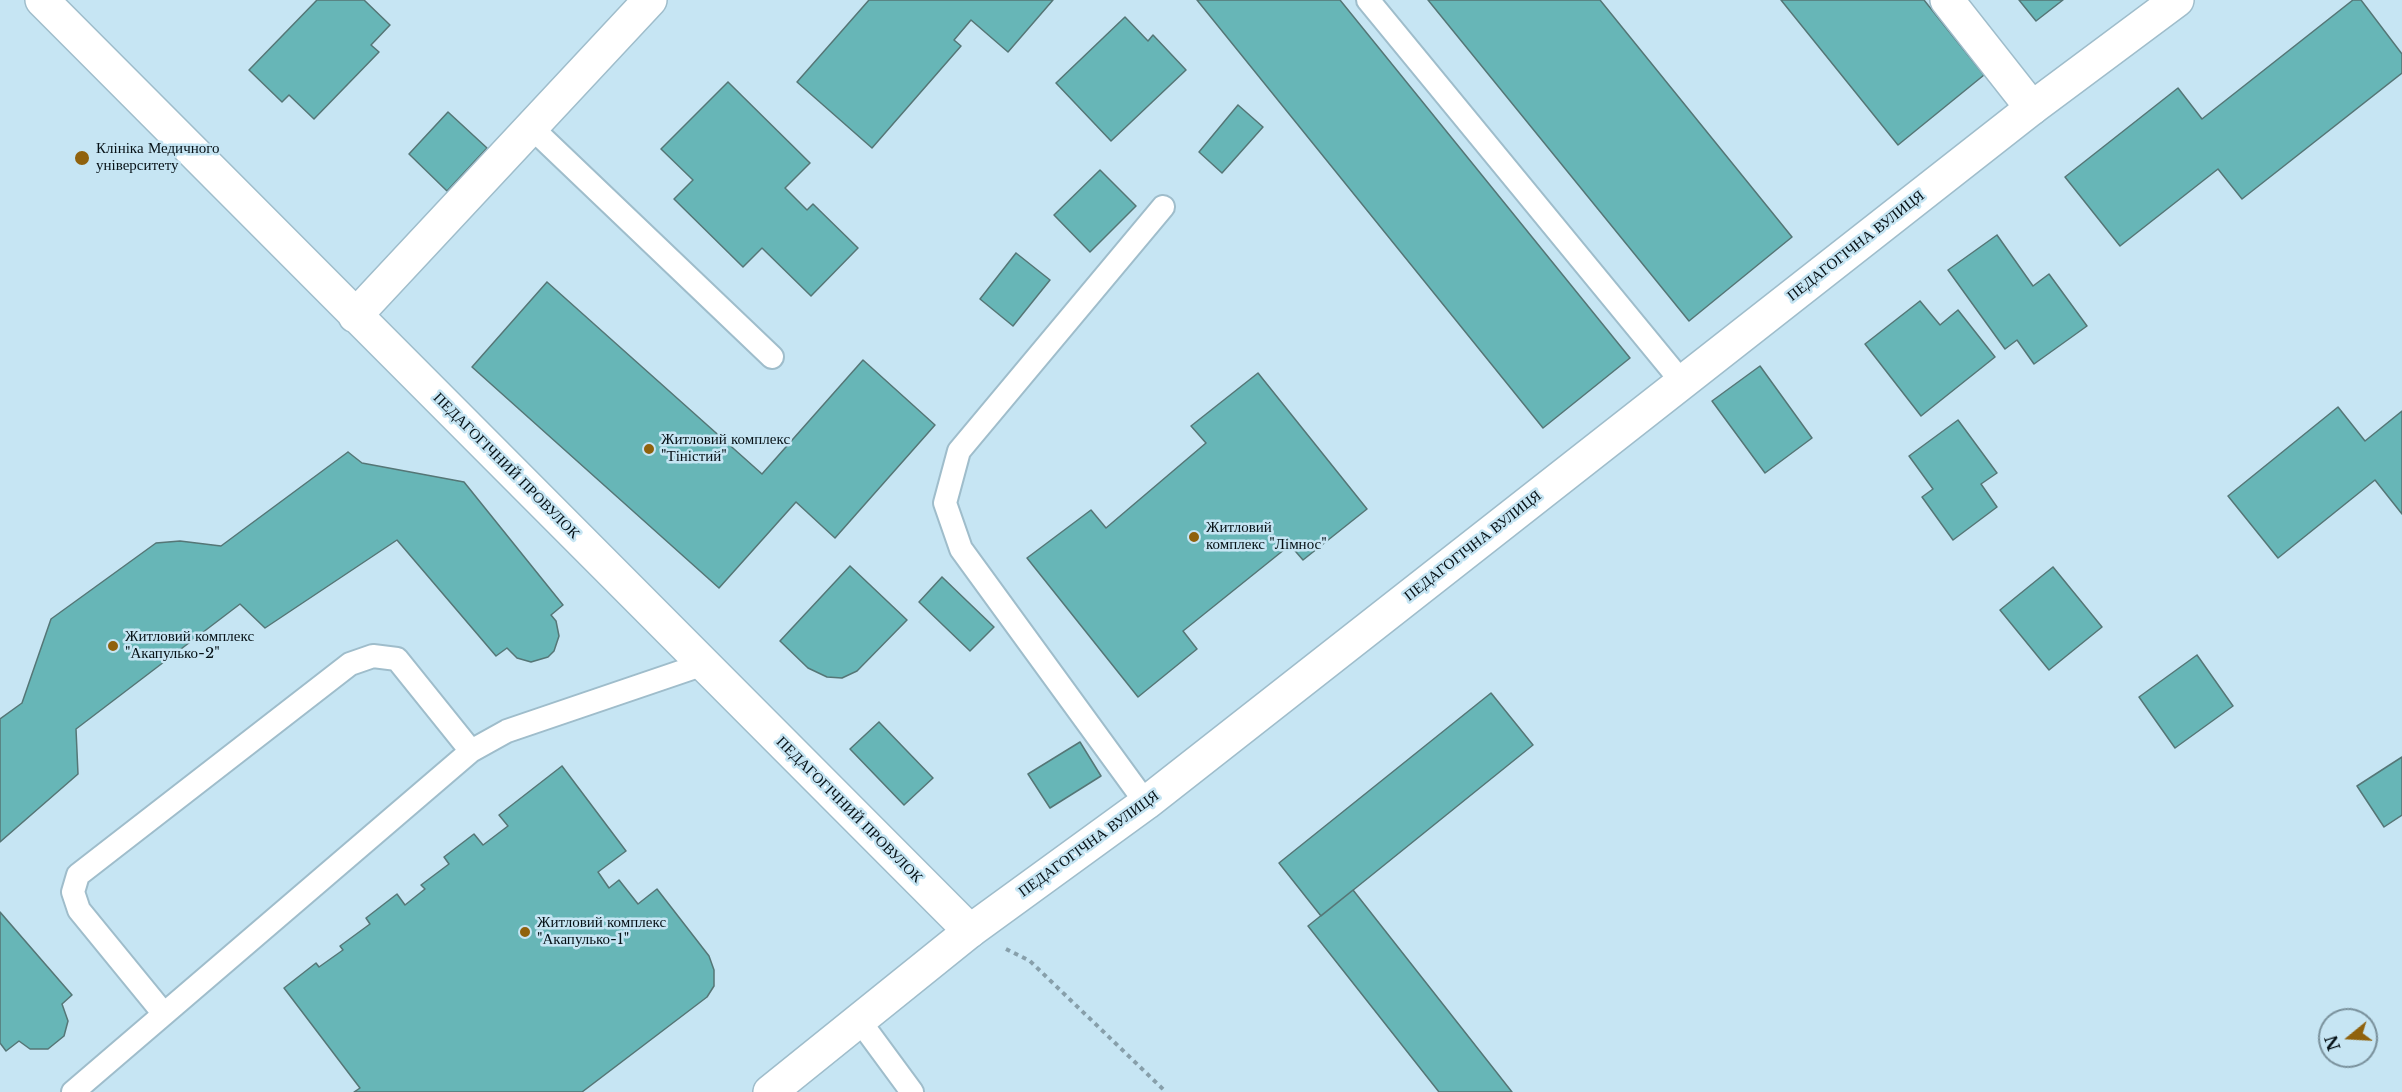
<!DOCTYPE html>
<html>
<head>
<meta charset="utf-8">
<style>
  body { margin:0 }
  #map { position:relative; width:2402px; height:1092px; overflow:hidden; background:#c6e5f3; font-family:"Libre Baskerville",serif }
  canvas { display:block }
  .north { position:absolute; left:2318px; top:1008px; width:60px; height:60px; box-sizing:border-box; background:#c6e5f3; border:2px solid #79909b; border-radius:50%; rotate:252deg; font-size:16px; font-weight:700; line-height:24px; text-align:center; color:#061116 }
  .north::after { content:''; display:block; margin:auto; width:21px; height:27px; background:#90620d; clip-path:polygon(50% 0,100% 100%,50% 72%,0 100%) }
</style>
</head>
<body>
<div id="map">
<canvas width="2402" height="1092"></canvas>
<div class="north">N</div>
</div>
<script>
const ctx = document.querySelector('canvas').getContext('2d');
ctx.lineJoin = 'round';
function paint(path, color) { ctx.fillStyle = color; ctx.fill(path, 'evenodd'); }
const shape = rows => new Path2D(rows.map(r => 'M' + r).join(''));
function stroke(path, color, width, dash) { ctx.strokeStyle = color; ctx.lineWidth = width; ctx.lineCap = dash ? 'butt' : 'round'; ctx.setLineDash(dash || []); ctx.stroke(path); }
function write(font, color, halo, rows, align = 'center') {
  ctx.font = font + ' "Libre Baskerville",serif'; ctx.lineWidth = 5; ctx.setLineDash([]); ctx.textBaseline = 'middle'; ctx.strokeStyle = halo; ctx.fillStyle = color; for (const [text, x, y, turn = 0] of rows) {
    ctx.save(); ctx.translate(x, y); ctx.rotate((+turn || 0) * Math.PI / 180); ctx.textAlign = isNaN(turn) ? turn : align; if (halo) ctx.strokeText(text, 0, 0); ctx.fillText(text, 0, 0); ctx.restore();
  }
}
const building = shape([
  [317,0,364,0,390,25,371,45,379,52,314,119,289,95,282,102,249,70,317,0],
  [869,0,1053,0,1008,52,971,20,954,40,961,46,872,148,797,82,869,0],
  [1197,0,1340,0,1630,358,1543,428,1197,0],
  [1428,0,1600,0,1792,237,1689,321,1428,0],
  [1781,0,1924,0,1984,75,1898,145,1781,0],
  [2019,0,2063,0,2036,21,2019,0],
  [2353,0,2361,0,2402,54,2402,73,2242,199,2218,169,2120,246,2065,177,2178,88,2202,119,2353,0],
  [1125,17,1148,41,1153,35,1186,70,1111,141,1056,83,1125,17],
  [728,82,810,163,785,188,807,210,813,204,858,248,811,296,762,248,743,267,674,199,693,180,661,149,728,82],
  [1238,105,1263,127,1222,173,1199,152,1238,105],
  [448,112,487,148,447,191,409,154,448,112],
  [1100,170,1136,206,1090,252,1054,215,1100,170],
  [1997,235,2033,286,2049,274,2087,326,2034,364,2017,340,2005,349,1948,270,1997,235],
  [1016,253,1050,280,1013,326,980,299,1016,253],
  [547,282,762,474,863,360,935,425,835,538,796,502,719,588,472,367,547,282],
  [1920,301,1940,325,1958,310,1995,357,1921,416,1865,344,1920,301],
  [1760,366,1812,438,1765,473,1712,401,1760,366],
  [1258,373,1367,509,1303,560,1290,545,1183,631,1197,649,1138,697,1027,558,1091,510,1106,528,1206,443,1191,426,1258,373],
  [2338,407,2365,441,2402,411,2402,514,2375,480,2278,558,2228,496,2338,407],
  [1958,420,1997,473,1981,484,1997,507,1953,540,1922,497,1933,489,1909,456,1958,420],
  [348,452,362,463,464,482,563,605,551,615,556,621,559,636,554,651,548,657,531,662,517,658,507,648,496,656,397,540,265,628,240,604,76,729,78,774,0,842,0,719,22,703,51,619,156,543,180,541,221,546,348,452],
  [850,566,907,620,857,671,842,678,827,677,808,668,780,641,850,566],
  [2053,567,2102,627,2049,670,2000,610,2053,567],
  [942,577,994,627,970,651,919,602,942,577],
  [2197,655,2233,706,2175,748,2139,697,2197,655],
  [1491,693,1533,745,1321,916,1279,863,1491,693],
  [879,722,933,778,904,805,850,749,879,722],
  [1080,742,1101,776,1050,808,1028,774,1080,742],
  [2402,757,2402,815,2384,827,2357,786,2402,757],
  [562,766,626,851,598,872,609,888,619,880,638,904,657,889,709,956,714,970,714,986,707,997,582,1092,354,1092,360,1088,284,988,316,963,319,967,343,950,340,946,370,924,366,918,397,894,405,905,425,889,421,885,449,864,444,857,474,834,483,845,508,826,499,815,562,766],
  [1353,890,1512,1092,1439,1092,1308,926,1353,890],
  [0,912,72,995,62,1004,68,1021,64,1036,48,1049,30,1049,19,1041,6,1051,0,1043,0,912]
]);
const path = shape([
  [1006,949,1030,961,1166,1092]
]);
const service = shape([
  [1368,0,1682,382],
  [531,127,772,357],
  [1146,803,961,549,945,503,959,451,1163,207],
  [164,1014,79,910,73,892,78,875,350,664,373,656,397,659,471,751],
  [859,1020,912,1092],
  [73,1092,471,751,507,731,704,664]
]);
const minor = shape([
  [42,0,970,931],
  [1947,0,2032,108],
  [355,316,650,0]
]);
const tertiary = shape([
  [770,1092,970,931,1146,803,2032,108,2177,0]
]);
const markers = [
  [82,158,8,"#90620d"],
  [649,449,6,"#90620d"],
  [1194,537,6,"#90620d"],
  [113,646,6,"#90620d"],
  [525,932,6,"#90620d"]
];
const poiNames = [
  ["Клініка Медичного",96,149],
  ["університету",96,166],
  ["Житловий комплекс",661,440],
  ["\"Тіністий\"",661,457],
  ["Житловий",1206,528],
  ["комплекс \"Лімнос\"",1206,545],
  ["Житловий комплекс",125,637],
  ["\"Акапулько-2\"",125,654],
  ["Житловий комплекс",537,923],
  ["\"Акапулько-1\"",537,940]
];
const streetNames = [
  ["ПЕДАГОГІЧНА ВУЛИЦЯ",1856,246,-38],
  ["ПЕДАГОГІЧНИЙ ПРОВУЛОК",506,466,45],
  ["ПЕДАГОГІЧНА ВУЛИЦЯ",1473,546,-38],
  ["ПЕДАГОГІЧНИЙ ПРОВУЛОК",849,810,45],
  ["ПЕДАГОГІЧНА ВУЛИЦЯ",1089,844,-36]
];
paint(building, '#67b6b7');
stroke(building, '#557676', 1.5);
stroke(service, '#9fbdcb', 26);
stroke(minor, '#9fbdcb', 36);
stroke(tertiary, '#9fbdcb', 36);
stroke(path, '#879faa', 4, [4.5, 4.5]);
stroke(service, '#fff', 22);
stroke(minor, '#fff', 33);
stroke(tertiary, '#fff', 33);
for (const [x, y, r, color] of markers) { const dot = new Path2D(); dot.arc(x, y, r, 0, 2 * Math.PI); ctx.fillStyle = color; ctx.fill(dot); stroke(dot, '#c6e5f3', 2); }
write('15px', '#061116', '#c6e5f3', poiNames, 'left');
write('15px', '#061116', '#c6e5f3', streetNames);
</script>
</body>
</html>
